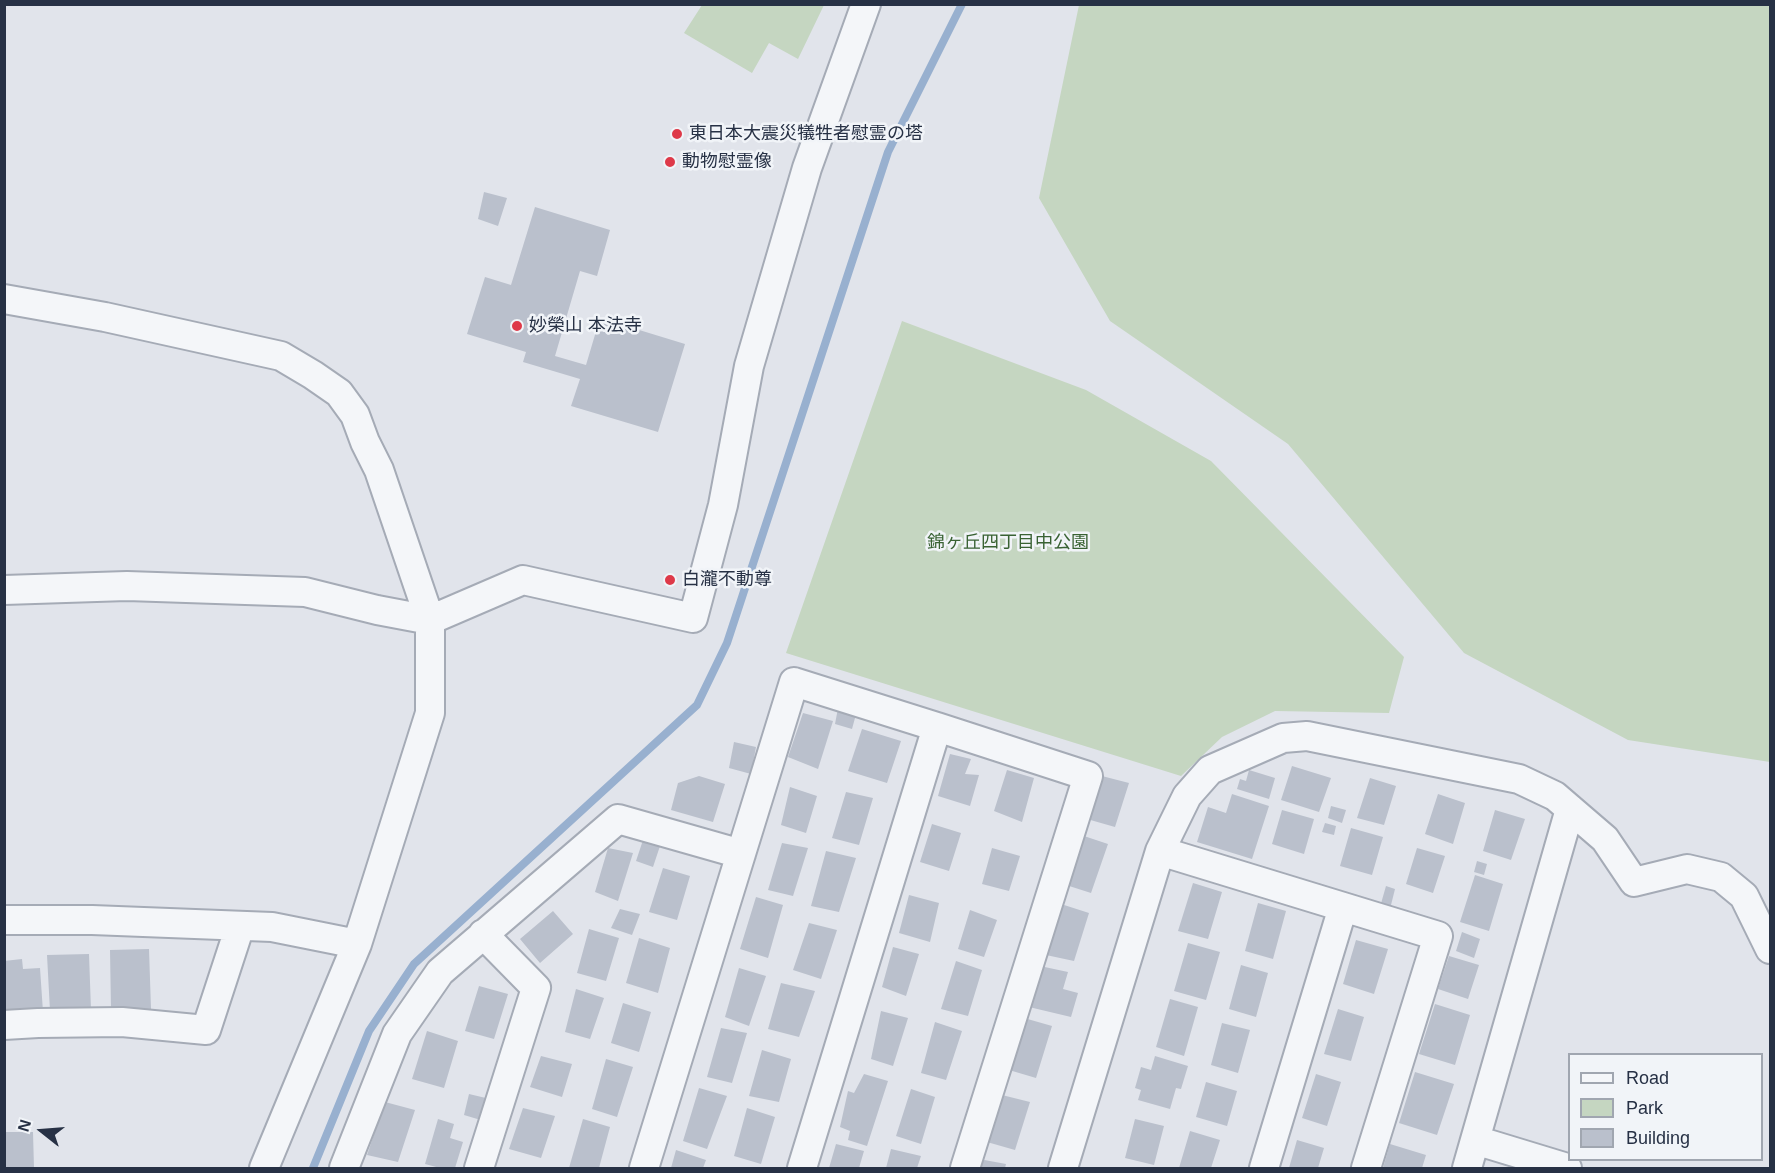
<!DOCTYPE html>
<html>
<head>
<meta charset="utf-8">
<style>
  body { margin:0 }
  #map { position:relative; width:1775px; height:1173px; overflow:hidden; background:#e1e4eb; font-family:Arial,sans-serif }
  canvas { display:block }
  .frame { position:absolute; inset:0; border:6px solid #273145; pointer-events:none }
  .legend { position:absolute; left:1568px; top:1053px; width:195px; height:108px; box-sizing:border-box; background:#f1f4f8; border:2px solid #a0a6b0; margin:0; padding:8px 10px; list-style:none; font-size:18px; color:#273145 }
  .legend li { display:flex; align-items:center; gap:12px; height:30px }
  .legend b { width:30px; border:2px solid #a0a6b0 }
  .north { position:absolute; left:12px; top:1101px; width:60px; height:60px; -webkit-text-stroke:4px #f1f4f8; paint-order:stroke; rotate:287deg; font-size:16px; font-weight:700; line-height:24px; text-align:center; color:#273145 }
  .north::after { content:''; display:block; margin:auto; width:21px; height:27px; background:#273145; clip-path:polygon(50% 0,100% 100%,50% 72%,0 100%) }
</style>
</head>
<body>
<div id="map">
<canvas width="1775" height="1173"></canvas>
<div class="frame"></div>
<ul class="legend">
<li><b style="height:8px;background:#f4f6f9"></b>Road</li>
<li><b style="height:16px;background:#c5d6c1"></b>Park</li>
<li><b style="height:16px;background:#bac0cc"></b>Building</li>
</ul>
<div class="north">N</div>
</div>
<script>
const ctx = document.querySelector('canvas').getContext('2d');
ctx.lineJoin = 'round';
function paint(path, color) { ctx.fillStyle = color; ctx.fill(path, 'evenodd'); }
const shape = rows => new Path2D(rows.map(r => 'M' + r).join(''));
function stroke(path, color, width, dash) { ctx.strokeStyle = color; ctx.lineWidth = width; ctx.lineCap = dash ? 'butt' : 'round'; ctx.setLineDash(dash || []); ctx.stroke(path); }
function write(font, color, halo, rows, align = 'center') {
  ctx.font = font + ' Arial,"Noto Sans JP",sans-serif'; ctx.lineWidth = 5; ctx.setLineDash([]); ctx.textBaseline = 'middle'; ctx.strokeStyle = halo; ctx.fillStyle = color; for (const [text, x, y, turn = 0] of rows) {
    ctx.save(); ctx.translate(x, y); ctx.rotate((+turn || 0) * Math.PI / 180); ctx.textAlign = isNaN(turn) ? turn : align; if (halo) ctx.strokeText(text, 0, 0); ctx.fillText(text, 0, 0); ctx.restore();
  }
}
const green = shape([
  [702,5,702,4,824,5,798,59,769,43,752,73,684,33],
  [1079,5,1770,5,1770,762,1628,740,1464,653,1288,444,1110,321,1039,198],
  [902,321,1086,390,1211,461,1404,657,1389,713,1275,711,1222,737,1181,776,786,653]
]);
const stream = shape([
  [313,1168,369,1031,414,964,697,705,727,643,888,152,962,4]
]);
const building = shape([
  [484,192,507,198,498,226,478,219],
  [535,207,610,230,597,276,580,271,555,356,586,365,600,318,685,344,658,432,571,406,580,379,523,362,526,352,467,334,485,277,511,285],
  [839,703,858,707,852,729,835,724],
  [803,713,833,721,818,769,788,757],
  [862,729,901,741,887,783,848,771],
  [734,742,756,747,751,774,729,768],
  [950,754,971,759,965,774,979,775,970,806,938,796],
  [1292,766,1331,778,1319,812,1281,800],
  [1007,770,1034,778,1022,822,994,811],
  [1249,770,1275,778,1269,799,1237,789,1240,779,1246,781],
  [1098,775,1129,783,1115,827,1087,819],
  [699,776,725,784,713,822,671,810,678,783],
  [1370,778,1396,786,1384,825,1357,818],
  [790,787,817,796,806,833,781,825],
  [846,792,873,798,859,845,832,838],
  [1232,794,1269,806,1252,859,1197,842,1208,807,1226,813],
  [1438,794,1465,803,1453,844,1425,834],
  [1331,806,1346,810,1342,823,1328,818],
  [1282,810,1314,819,1304,854,1272,844],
  [1495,810,1525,819,1511,860,1483,851],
  [1325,823,1336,826,1334,835,1322,832],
  [932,824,961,833,949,871,920,862],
  [1351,828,1383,837,1372,875,1340,866],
  [1081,835,1108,844,1091,893,1066,885],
  [643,840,660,846,653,867,636,861],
  [782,843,808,848,793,896,768,890],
  [608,848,633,853,618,901,595,892],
  [992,848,1020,856,1009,891,982,884],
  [1417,848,1445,856,1433,893,1406,884],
  [826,851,856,858,839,912,811,906],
  [1477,861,1487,864,1484,875,1474,872],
  [663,868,690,876,677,920,649,912],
  [1475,875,1503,884,1489,931,1460,922],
  [1193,883,1222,892,1208,939,1178,931],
  [1386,886,1395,889,1390,909,1380,907],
  [909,895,939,903,930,942,899,933],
  [756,897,783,905,768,958,740,949],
  [1258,903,1286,911,1273,959,1245,951],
  [1061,904,1089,913,1074,961,1046,955],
  [620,909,640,914,632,935,611,928],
  [970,910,997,920,984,957,958,949],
  [553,911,573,934,540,963,520,939],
  [809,923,837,930,821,979,793,970],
  [589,929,619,938,606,981,577,973],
  [1462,932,1480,939,1474,958,1456,951],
  [639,938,670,948,658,993,626,983],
  [1356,940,1388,949,1374,994,1343,984],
  [1188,943,1220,952,1206,1000,1174,991],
  [893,947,919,954,906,996,882,987],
  [149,949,151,1009,111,1010,110,950],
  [89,954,91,1010,50,1011,47,955],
  [1449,956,1479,965,1468,999,1438,989],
  [22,959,23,969,40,968,43,1012,4,1014,4,961],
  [956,961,982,970,968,1016,941,1009],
  [1241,965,1268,973,1256,1017,1229,1009],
  [1040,966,1068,972,1063,989,1078,993,1071,1017,1029,1007],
  [739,968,766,976,749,1026,725,1017],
  [781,983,815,991,799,1037,768,1029],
  [479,986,508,994,494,1039,465,1031],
  [576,989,604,998,590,1039,565,1032],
  [1170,999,1198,1007,1184,1056,1156,1047],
  [623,1003,651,1012,639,1052,611,1043],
  [1435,1004,1470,1015,1455,1065,1419,1054],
  [1338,1009,1364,1017,1351,1061,1324,1054],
  [881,1011,908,1018,893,1066,871,1059],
  [1024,1018,1052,1026,1036,1078,1009,1070],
  [935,1022,962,1031,946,1080,921,1073],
  [1222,1023,1250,1030,1238,1073,1211,1065],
  [721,1028,747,1033,732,1083,707,1077],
  [427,1031,458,1041,444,1088,412,1079],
  [762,1050,791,1059,779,1102,749,1096],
  [541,1056,572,1064,562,1097,530,1087],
  [1155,1056,1188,1066,1181,1089,1176,1088,1170,1109,1138,1100,1141,1090,1135,1088,1141,1067,1151,1070],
  [606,1059,633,1067,617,1117,592,1109],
  [1415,1072,1454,1084,1437,1135,1399,1123],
  [864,1074,888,1081,867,1146,848,1140,850,1131,840,1127,848,1091,854,1093],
  [1316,1074,1341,1082,1327,1126,1302,1118],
  [1206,1082,1237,1091,1227,1126,1196,1117],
  [699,1088,727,1096,707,1149,683,1141],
  [911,1089,935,1097,921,1144,896,1136],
  [469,1094,490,1099,484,1121,464,1115],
  [1002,1095,1030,1102,1015,1150,987,1142],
  [385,1102,415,1110,398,1162,367,1155],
  [523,1108,555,1116,541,1158,509,1149],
  [747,1108,775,1117,761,1164,734,1156],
  [438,1119,454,1124,450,1138,463,1142,455,1168,440,1168,425,1164],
  [583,1119,610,1127,599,1168,569,1168],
  [1135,1119,1164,1126,1154,1165,1125,1158],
  [1190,1131,1220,1140,1211,1168,1179,1168],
  [4,1132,33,1132,34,1168,4,1168],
  [1297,1140,1324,1148,1318,1168,1289,1168],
  [836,1144,864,1151,859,1168,829,1168],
  [1390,1144,1426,1155,1422,1168,1383,1168],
  [891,1149,921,1156,917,1168,886,1168],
  [676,1150,706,1160,703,1168,671,1168],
  [979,1159,1006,1164,1005,1168,976,1168]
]);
const street = shape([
  [4,299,105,317,281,356,313,375,339,393,355,415,365,442,379,470,430,620,430,713,357,944,264,1168],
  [4,590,127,586,305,592,377,610,430,620,523,580,693,618,723,505,749,366,807,168,866,4],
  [937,727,1088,776,965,1168],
  [1160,851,1438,936,1366,1168],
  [4,920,92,920,272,927,357,944],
  [4,1025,38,1023,122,1022,206,1030,240,926],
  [344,1168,397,1034,440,972,618,819,741,854],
  [479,1168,536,988,483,934],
  [644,1168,794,682,937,727,802,1168],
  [1063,1168,1160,851,1187,796,1210,770,1283,738,1307,736,1519,779,1555,796,1605,839,1634,882,1687,869,1721,877,1744,896,1770,949],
  [1264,1168,1343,907],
  [1467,1168,1475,1140],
  [1567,1168,1475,1140,1570,809]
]);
const markers = [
  [677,134,6,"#de3949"],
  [670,162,6,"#de3949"],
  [517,326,6,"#de3949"],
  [670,580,6,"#de3949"]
];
const poiNames = [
  ["東日本大震災犠牲者慰霊の塔",689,134],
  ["動物慰霊像",682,162],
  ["妙榮山 本法寺",529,326],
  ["白瀧不動尊",682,580]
];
const parkNames = [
  ["錦ヶ丘四丁目中公園",1008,543]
];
paint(green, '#c5d6c1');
stroke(stream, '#98b0cf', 8);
paint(building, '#bac0cc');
stroke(street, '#a5abb6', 32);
stroke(street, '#f4f6f9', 28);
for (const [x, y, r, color] of markers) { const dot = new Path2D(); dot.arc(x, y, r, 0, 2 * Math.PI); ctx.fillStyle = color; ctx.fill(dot); stroke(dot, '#f1f4f8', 2); }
write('18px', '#273145', '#f1f4f8', poiNames, 'left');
write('18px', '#396233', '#f1f4f8', parkNames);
</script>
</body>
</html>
